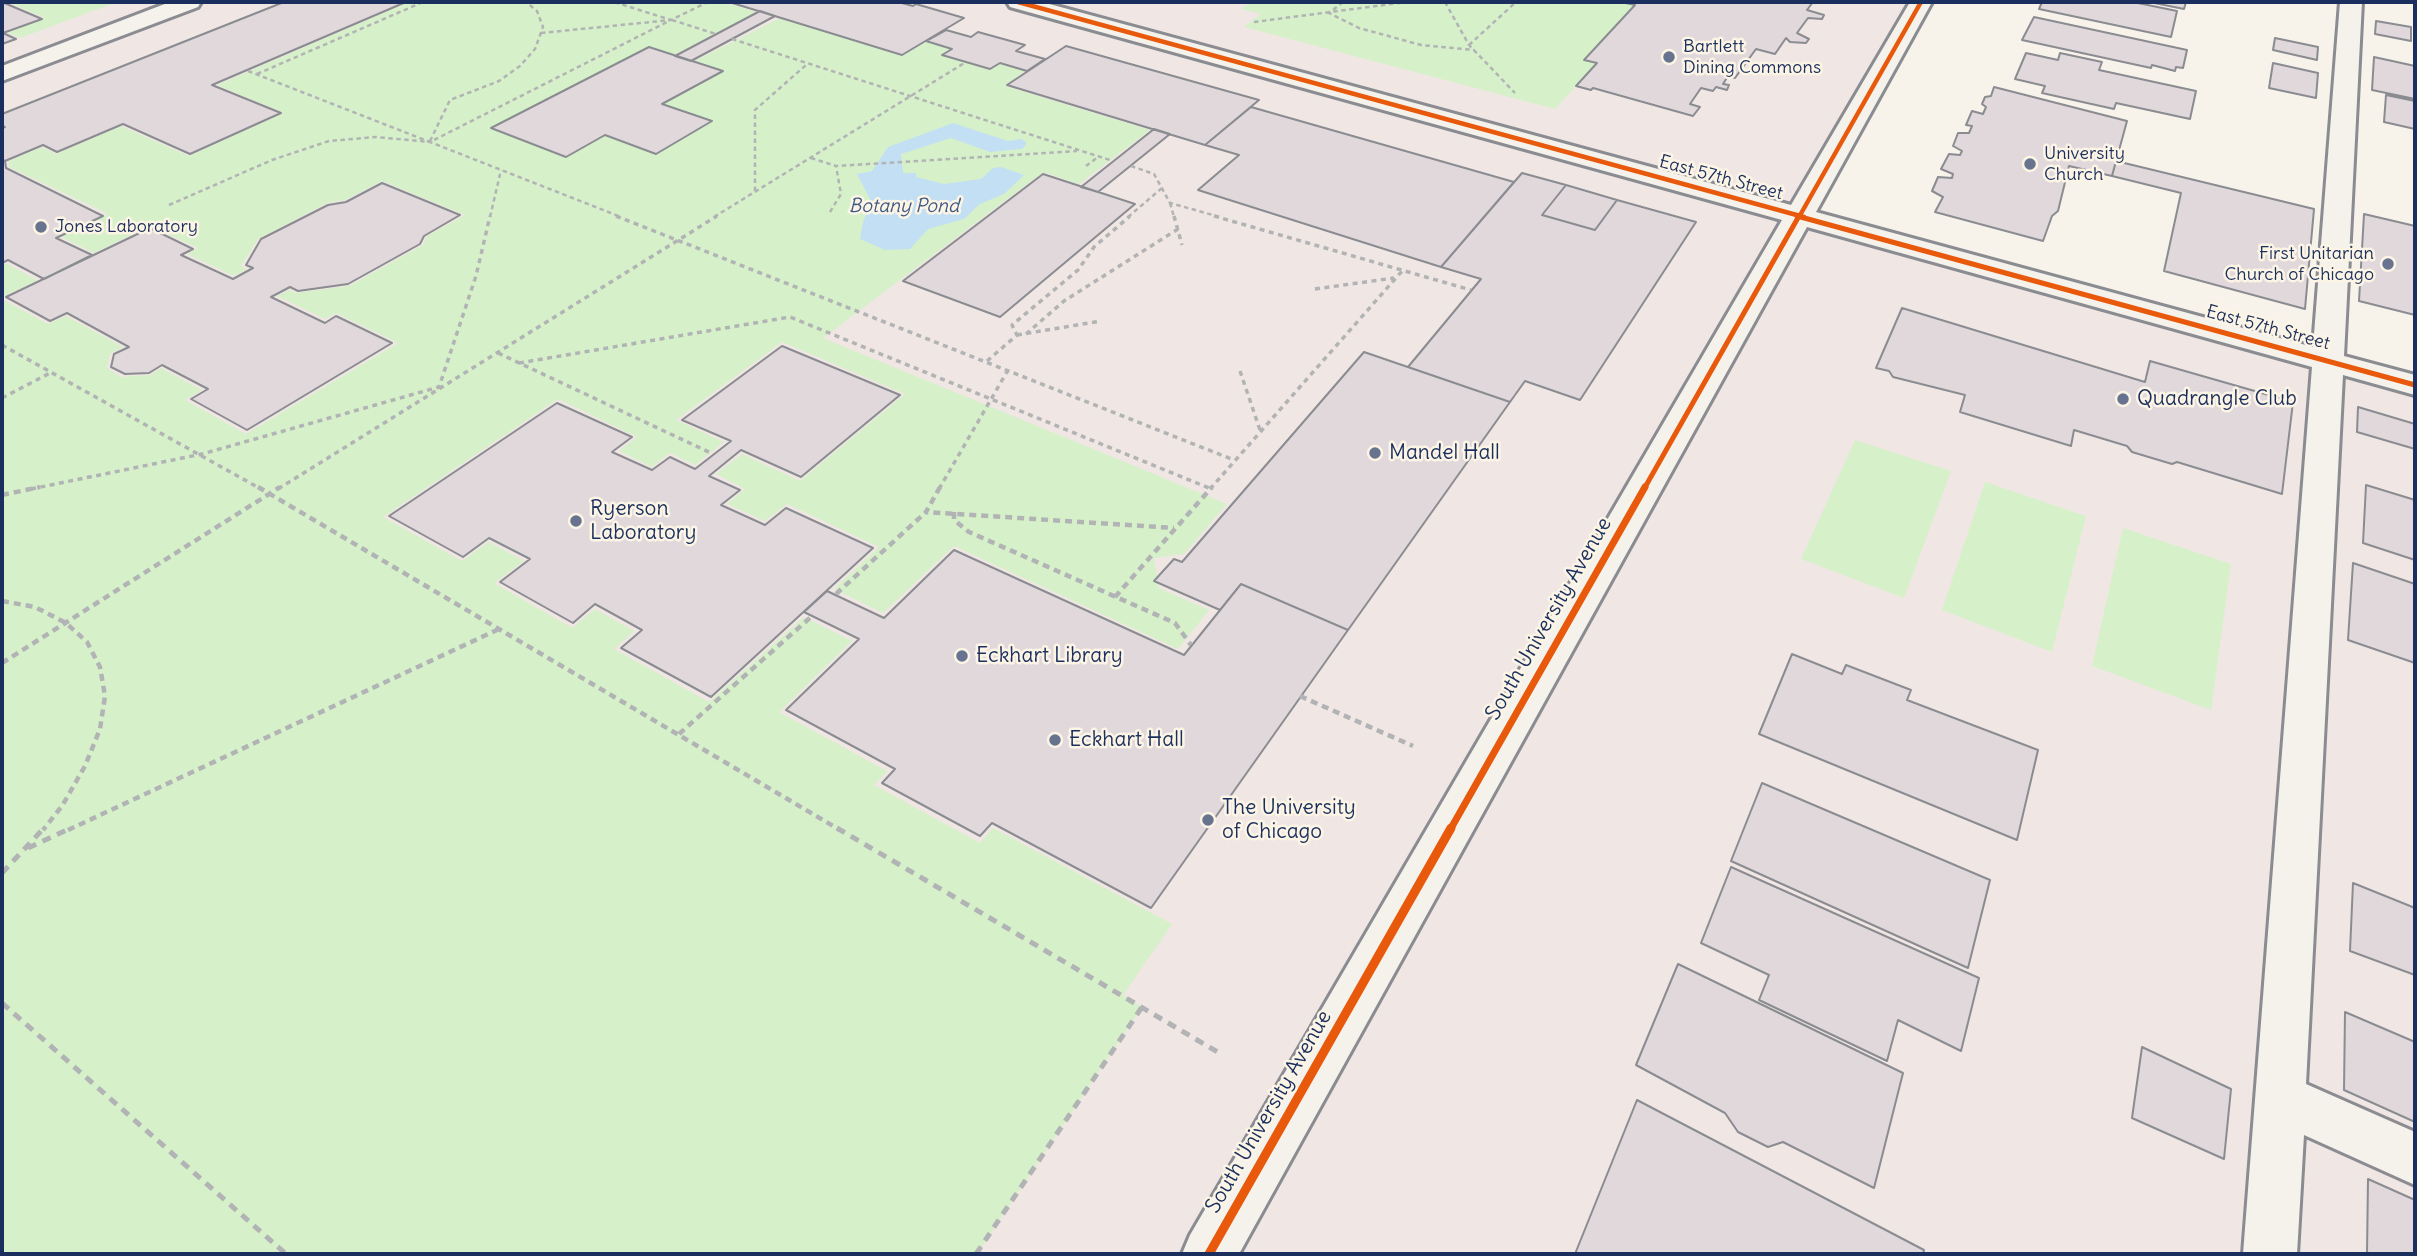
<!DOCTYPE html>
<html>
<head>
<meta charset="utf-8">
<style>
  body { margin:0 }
  #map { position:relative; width:2417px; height:1256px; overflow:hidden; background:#f7f3ea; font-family:Delius,sans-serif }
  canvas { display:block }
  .frame { position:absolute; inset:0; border:4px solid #1b2f5e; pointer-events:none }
</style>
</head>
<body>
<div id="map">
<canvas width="2417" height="1256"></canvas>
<div class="frame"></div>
</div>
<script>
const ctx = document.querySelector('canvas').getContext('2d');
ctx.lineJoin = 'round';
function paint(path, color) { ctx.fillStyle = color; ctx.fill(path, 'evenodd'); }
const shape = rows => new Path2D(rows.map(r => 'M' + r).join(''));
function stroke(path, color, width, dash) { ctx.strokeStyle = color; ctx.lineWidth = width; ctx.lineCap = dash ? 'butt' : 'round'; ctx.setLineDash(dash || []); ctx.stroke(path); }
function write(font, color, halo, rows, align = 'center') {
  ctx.font = font + ' Delius,sans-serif'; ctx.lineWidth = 5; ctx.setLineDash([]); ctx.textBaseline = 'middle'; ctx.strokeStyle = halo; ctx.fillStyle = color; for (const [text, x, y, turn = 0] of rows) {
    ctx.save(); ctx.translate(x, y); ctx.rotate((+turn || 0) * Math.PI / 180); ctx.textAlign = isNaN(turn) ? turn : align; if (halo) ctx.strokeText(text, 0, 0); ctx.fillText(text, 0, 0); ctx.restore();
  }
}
const built = shape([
  [2,2,1920,2,1799,216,2415,385,2415,1254,2,1254]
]);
const green = shape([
  [7,2,117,2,20,38,8,33,45,18],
  [409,2,723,2,756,12,672,56,691,63,780,18,902,56,926,42,949,49,941,55,990,70,999,64,1025,71,1005,86,1150,130,1079,184,1043,172,823,338,1227,504,1184,554,1154,558,1159,588,1209,610,1178,649,954,546,883,613,834,589,879,547,787,504,765,521,727,504,745,489,716,474,742,454,800,481,905,394,782,342,676,420,724,442,695,465,670,453,652,467,619,451,637,437,558,399,383,517,462,561,489,542,524,561,494,583,572,628,595,609,634,631,614,649,709,702,804,617,852,641,779,712,887,771,874,785,980,843,993,828,1172,924,1123,995,1142,1007,977,1254,2,1254,2,299,48,324,66,316,123,347,110,354,107,368,121,377,150,375,161,368,202,390,185,400,246,434,398,343,336,313,325,319,277,296,289,290,296,293,349,286,423,245,427,236,465,215,382,181,345,200,327,203,258,239,241,266,247,269,234,276,187,254,198,248,150,226,94,253,61,237,108,214,9,167,9,161,42,147,56,154,121,126,189,156,284,113,217,85],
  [1251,2,1621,2,1635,5,1585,59,1597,63,1555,109,1244,27,1261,14,1241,9],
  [6,263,37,280,38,280,2,297,2,265],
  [1855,440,1951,471,1904,598,1801,559],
  [1985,482,2086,516,2052,652,1942,610],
  [2123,528,2231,564,2211,710,2092,666]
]);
const water = shape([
  [953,123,1008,141,1021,139,1026,142,1026,145,1022,149,990,152,951,138,901,154,903,173,916,173,916,177,944,184,981,179,993,168,1001,167,1024,175,1004,194,980,204,964,219,928,229,910,249,885,250,860,239,863,222,871,201,857,174,872,171,888,147]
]);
const building = shape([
  [2,2,42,19,3,33,16,39,2,44,2,2],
  [284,2,406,2,212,85,281,113,190,154,123,124,57,152,43,145,5,161,2,159,2,129,5,127,2,126,2,114,284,2],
  [729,2,898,2,913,6,916,4,964,18,902,55,729,2],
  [1621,2,1813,2,1807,10,1824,15,1822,19,1808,18,1797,33,1809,39,1806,43,1790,42,1786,38,1775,54,1756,49,1735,78,1728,76,1723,84,1729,85,1727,90,1716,87,1713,91,1701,88,1690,104,1700,107,1693,116,1593,88,1591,90,1576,86,1597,63,1584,60,1635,5,1621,2],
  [2042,2,2133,2,2177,11,2171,37,2039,9,2042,2],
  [2149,2,2186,2,2184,9,2149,2],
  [760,11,775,16,691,61,675,56,760,11],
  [2034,17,2187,50,2183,68,2176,67,2175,71,2152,65,2151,68,2022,40,2034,17],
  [2376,21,2411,27,2411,41,2375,34,2376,21],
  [946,30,971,37,978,32,1025,45,1016,51,1045,59,1027,71,1000,63,990,69,942,55,952,49,926,41,946,30],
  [2275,38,2318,47,2317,60,2273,50,2275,38],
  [1066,46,1259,100,1205,145,1007,85,1066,46],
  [649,47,723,71,662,104,712,121,656,154,605,135,566,157,491,128,649,47],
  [2026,53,2058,60,2060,53,2102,62,2099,70,2196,91,2190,119,2116,103,2114,109,2042,93,2045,86,2015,79,2026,53],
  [2374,57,2415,66,2415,99,2372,90,2374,57],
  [2273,63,2318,73,2316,98,2269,88,2273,63],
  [1994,87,2127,121,2112,176,2069,166,2058,211,2052,216,2043,241,1935,212,1943,197,1932,191,1938,177,1952,178,1953,174,1941,169,1949,154,1960,155,1962,151,1953,146,1958,133,1969,133,1972,126,1966,125,1972,111,1983,114,1986,107,1982,104,1985,97,1991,96,1994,87],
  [2386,95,2415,101,2415,129,2384,122,2386,95],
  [1251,107,1514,182,1441,267,1198,190,1239,155,1205,145,1251,107],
  [1154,129,1170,134,1098,192,1081,187,1154,129],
  [2,159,5,161,6,168,103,216,56,238,92,255,44,279,8,260,2,263,2,159],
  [2116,161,2314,209,2305,309,2164,271,2181,193,2112,176,2116,161],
  [1522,173,1566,185,1542,215,1595,230,1617,200,1696,222,1580,400,1525,381,1510,402,1408,367,1481,279,1441,267,1522,173],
  [1043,174,1135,204,1000,317,903,281,1043,174],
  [382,183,460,215,424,236,420,244,348,284,298,291,290,287,271,297,325,323,336,316,392,343,247,430,191,399,208,389,162,365,149,373,125,374,111,367,114,354,129,347,67,313,50,321,6,297,150,228,193,249,181,255,233,279,253,268,246,265,261,239,328,205,346,202,382,183],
  [1566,185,1617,200,1595,230,1542,215,1566,185],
  [2364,214,2415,226,2415,315,2359,301,2364,214],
  [1902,308,2145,382,2150,361,2293,402,2282,494,2177,462,2172,464,2132,452,2127,446,2074,430,2071,446,1960,412,1965,395,1893,377,1889,371,1876,368,1902,308],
  [782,346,900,395,801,477,741,450,709,476,740,490,721,505,765,525,786,508,873,548,711,697,621,648,642,630,595,604,573,623,500,582,530,559,489,538,463,557,389,516,557,403,632,437,612,452,652,470,670,457,695,469,731,441,682,420,782,346],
  [1364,352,1510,402,1348,630,1241,584,1220,610,1154,581,1174,559,1182,562,1364,352],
  [2358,407,2415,424,2415,449,2357,432,2358,407],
  [2366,485,2415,500,2415,560,2363,543,2366,485],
  [954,550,1184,655,1241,584,1348,630,1151,908,992,823,980,836,882,783,895,769,786,710,859,639,804,612,827,591,884,618,954,550],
  [2353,563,2415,584,2415,663,2348,640,2353,563],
  [1792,654,1842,674,1846,665,1911,690,1907,700,2038,750,2017,840,1759,734,1792,654],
  [1762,783,1990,880,1968,968,1731,861,1762,783],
  [1731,867,1979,978,1961,1051,1898,1020,1887,1061,1759,1000,1769,975,1701,943,1731,867],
  [2353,883,2415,908,2415,975,2350,951,2353,883],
  [1678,964,1903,1073,1874,1188,1783,1142,1768,1147,1738,1132,1725,1113,1636,1065,1678,964],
  [2345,1012,2415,1042,2415,1122,2344,1090,2345,1012],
  [2142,1047,2231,1089,2224,1159,2132,1118,2142,1047],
  [1637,1100,1924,1250,1923,1254,1575,1254,1637,1100],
  [2368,1179,2415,1200,2415,1254,2367,1254,2368,1179]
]);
const pathFar3 = shape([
  [1343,2,1329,13,1359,28,1421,45,1474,50],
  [1445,2,1469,45,1515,93],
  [672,20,716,34],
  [1254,22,1407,2],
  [541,33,671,20,708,2],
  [732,39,1113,161],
  [1469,45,1516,2],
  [248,71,430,142,671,20,614,2],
  [257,74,423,2],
  [430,141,450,100,499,81,520,66,535,49,543,27,537,11,526,2],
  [811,158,836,166,1077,151],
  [1086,166,1098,157],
  [1131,166,1154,174,1170,203,1220,217],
  [755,191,755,110,806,65],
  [1170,203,1174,217],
  [169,205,272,160,329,141,376,137,430,142,621,217],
  [830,212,841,194,836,166],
  [490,217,501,170],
  [714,217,966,62],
  [1128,217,1162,188]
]);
const pathFar2 = shape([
  [616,216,1234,460],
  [1174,216,1182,245],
  [1214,216,1471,290],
  [1315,289,1394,278],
  [1026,334,1064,301,1178,229],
  [1017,335,1101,321],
  [2,345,261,489],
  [498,353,713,454],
  [987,361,1017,335,1012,325,1078,270,1094,247,1130,216],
  [519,363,790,317,1209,488],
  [1240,371,1260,430],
  [2,398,52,372],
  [31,489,202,454,439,387,476,276,490,216],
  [278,489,717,216],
  [939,489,1008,370],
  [1210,489,1403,270]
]);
const pathFar1 = shape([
  [258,487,840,830],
  [940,487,926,512,1174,528],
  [2,495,40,487],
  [954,512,954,520,969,532,1175,623,1191,645],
  [836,594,926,512],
  [1115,597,1212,487],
  [2,601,35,607,66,623,87,642,100,667,105,696,100,729,85,766,62,806,43,830],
  [2,663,280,487],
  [1300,696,1413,746],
  [679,734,812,616],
  [68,830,499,629]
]);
const path = shape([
  [837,828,1221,1054],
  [28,848,71,828],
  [2,873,44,828],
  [2,1003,286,1254],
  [976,1254,1142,1007]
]);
const minor = shape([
  [170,2,201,2,198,7,2,81,2,66,170,2],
  [1007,2,1042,2,1791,205,1910,2,1932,2,1816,212,2313,347,2340,2,2362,2,2344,356,2415,375,2415,395,2343,375,2306,1084,2415,1132,2415,1185,2304,1135,2297,1254,2243,1254,2312,367,1807,227,1239,1254,1182,1254,1190,1235,1782,220,1010,7,1007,2]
]);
const cyclewayFar3 = shape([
  [1018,2,1804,217],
  [1799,217,1921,2]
]);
const cyclewayFar2 = shape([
  [1797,216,2415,385],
  [1644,489,1799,216]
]);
const cyclewayFar1 = shape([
  [1450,830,1645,487]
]);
const cycleway = shape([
  [1209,1254,1451,828]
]);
const markers = [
  [1669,57,7,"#68748f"],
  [2030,164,7,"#68748f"],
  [41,227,7,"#68748f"],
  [2388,264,7,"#68748f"],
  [2123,399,7,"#68748f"],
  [1375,453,7,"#68748f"],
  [576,521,7,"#68748f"],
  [962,656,7,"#68748f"],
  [1055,740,7,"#68748f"],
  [1208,820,7,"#68748f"]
];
const farPoinames = [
  ["Bartlett",1683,47],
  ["Dining Commons",1683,68],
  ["University",2044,154],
  ["Church",2044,175],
  ["Jones Laboratory",55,227],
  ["First Unitarian",2374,254,"right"],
  ["Church of Chicago",2374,275,"right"]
];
const farStreetnames = [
  ["East 57th Street",1721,178,15],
  ["East 57th Street",2268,328,15]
];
const farWaternames = [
  ["Botany Pond",904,207]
];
const poiNames = [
  ["Quadrangle Club",2137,399],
  ["Mandel Hall",1389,453],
  ["Ryerson",590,509],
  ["Laboratory",590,533],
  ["Eckhart Library",976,656],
  ["Eckhart Hall",1069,740],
  ["The University",1222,808],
  ["of Chicago",1222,832]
];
const streetNames = [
  ["South University Avenue",1549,619,-60],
  ["South University Avenue",1269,1112,-60]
];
paint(built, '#f0e6e3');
paint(green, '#d6f1ca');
paint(water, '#c2dff4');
paint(building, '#e1d8dc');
stroke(building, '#8a8c91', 2);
stroke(minor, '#8a8c91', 6);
stroke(pathFar3, '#b2b3b4', 2.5, [4.5, 3.5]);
stroke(pathFar2, '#b2b3b4', 3.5, [5, 4.5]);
stroke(pathFar1, '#b2b3b4', 4.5, [7, 5]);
stroke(path, '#b2b3b4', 5, [9, 7]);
paint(minor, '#f5f2ec');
stroke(cyclewayFar3, '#e8590c', 4.5);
stroke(cyclewayFar2, '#e8590c', 5);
stroke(cyclewayFar1, '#e8590c', 7);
stroke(cycleway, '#e8590c', 9);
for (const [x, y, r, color] of markers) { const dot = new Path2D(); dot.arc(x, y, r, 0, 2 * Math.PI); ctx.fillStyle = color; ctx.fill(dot); stroke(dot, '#fcf5e5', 2.5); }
write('18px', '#1b2f5e', '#fcf5e5', farPoinames, 'left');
write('18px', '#1b2f5e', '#fcf5e5', farStreetnames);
write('italic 19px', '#3f5984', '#fcf5e5', farWaternames);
write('21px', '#1b2f5e', '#fcf5e5', poiNames, 'left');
write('21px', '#1b2f5e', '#fcf5e5', streetNames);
</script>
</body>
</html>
